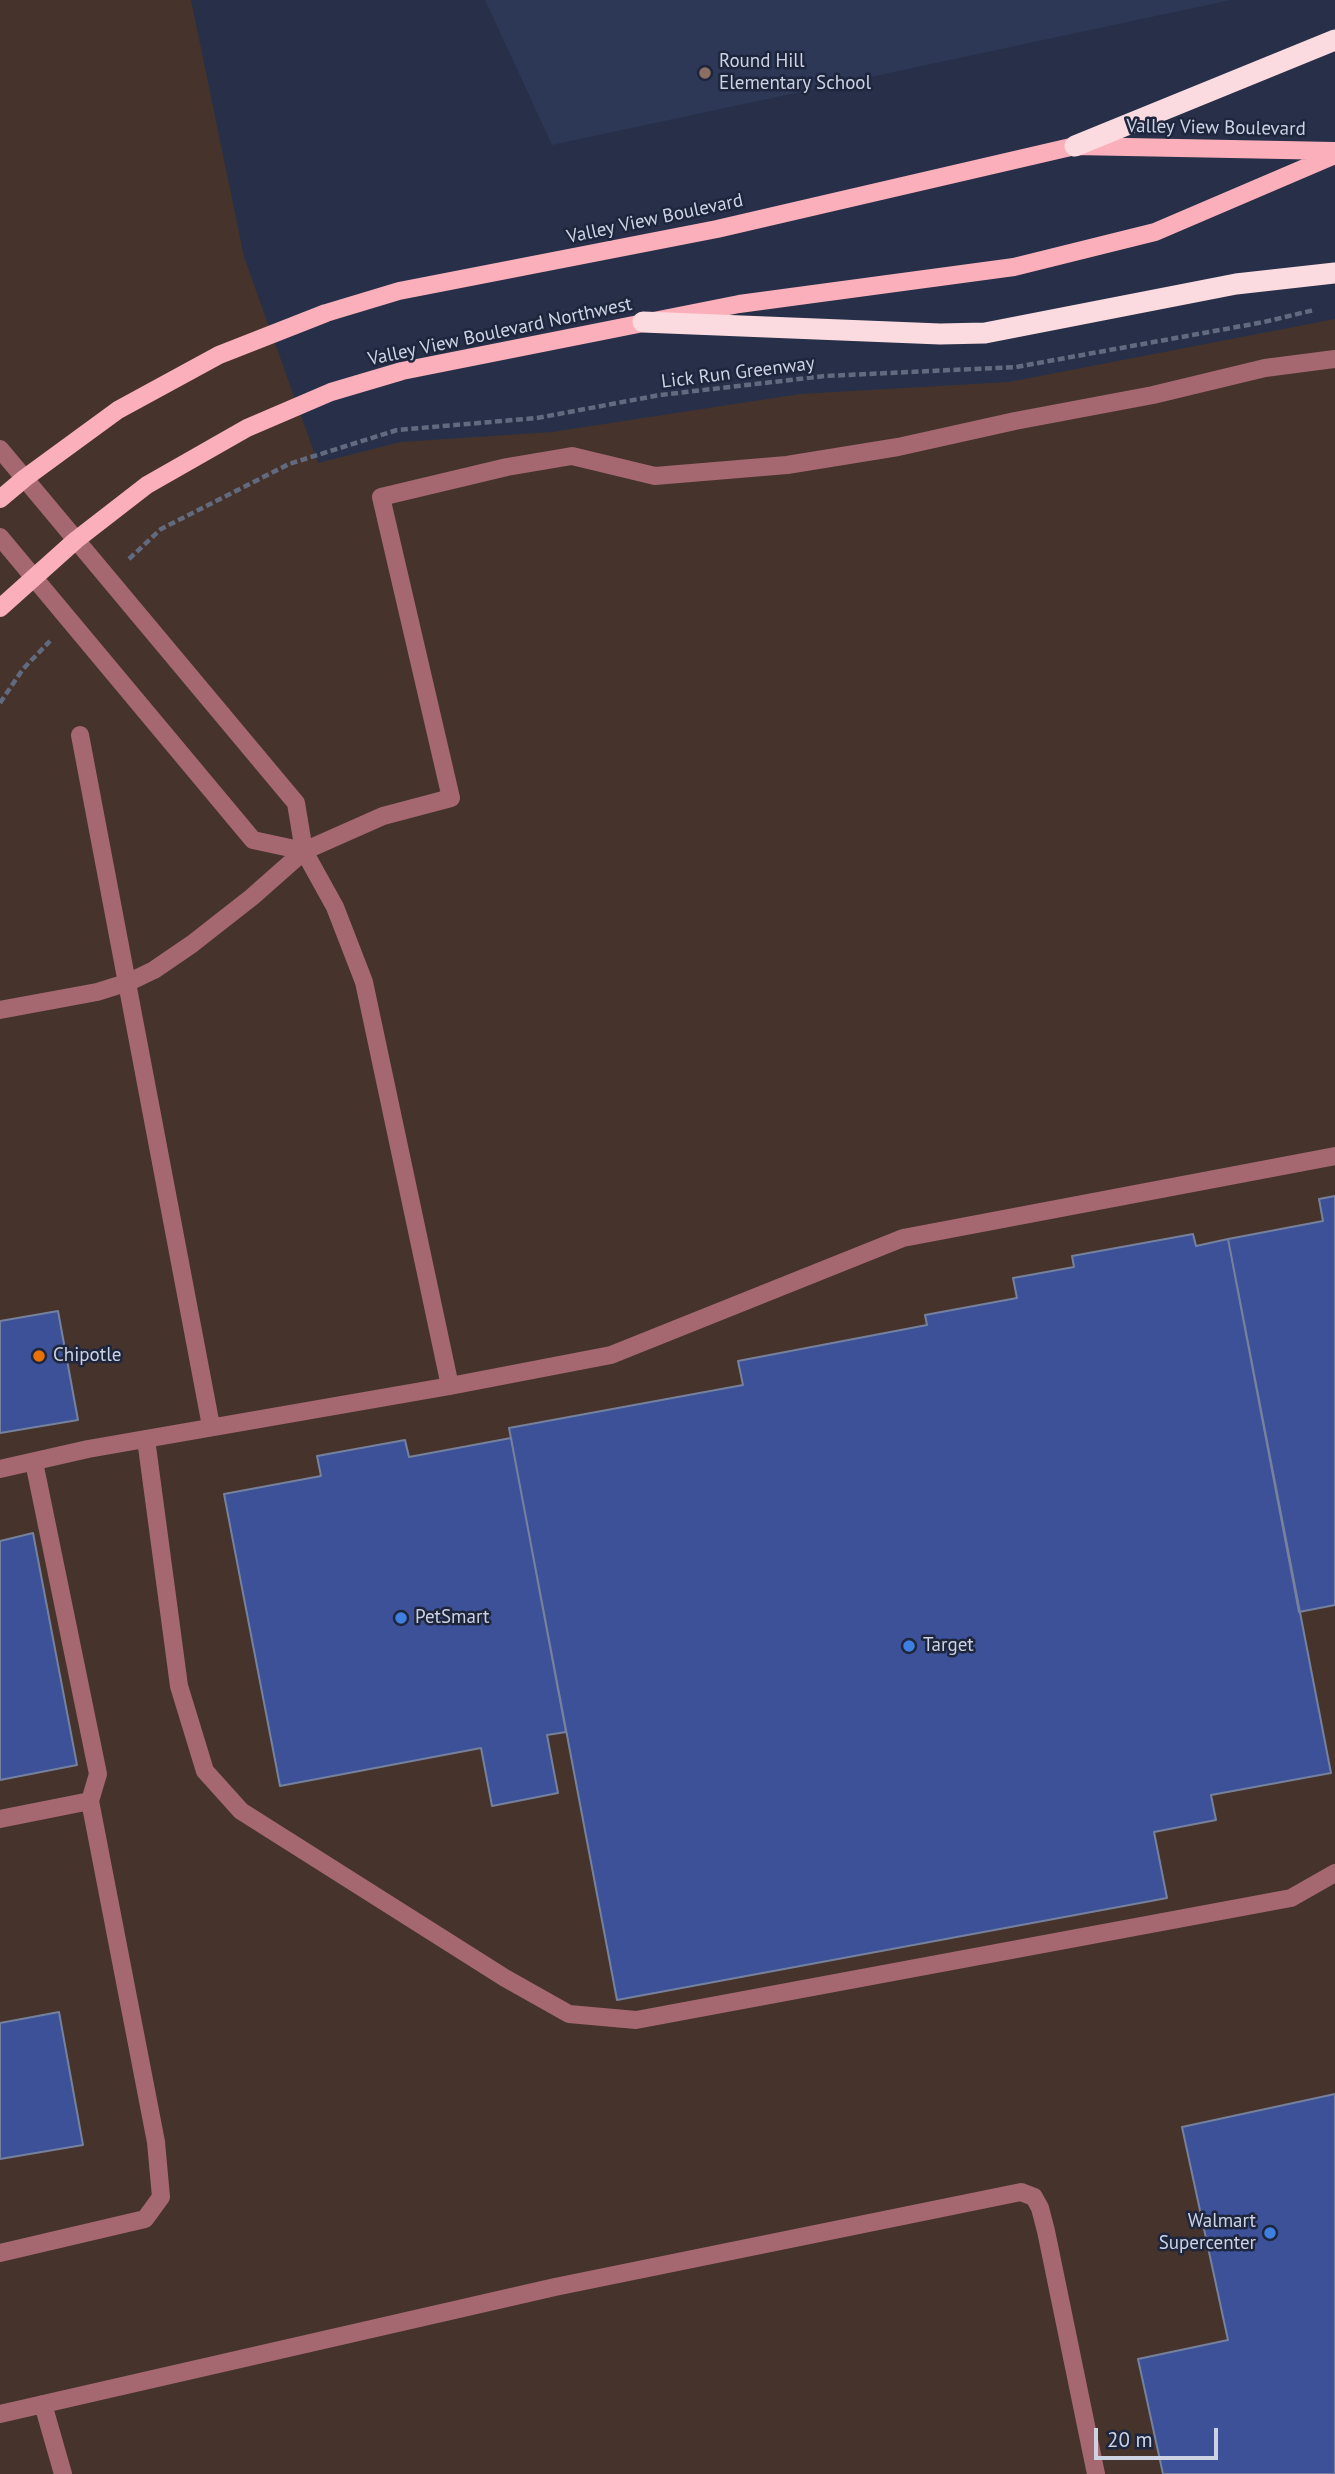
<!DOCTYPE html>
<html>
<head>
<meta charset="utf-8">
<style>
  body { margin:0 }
  #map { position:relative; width:1335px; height:2474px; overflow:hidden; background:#273048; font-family:"PT Sans",sans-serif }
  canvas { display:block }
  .scale { position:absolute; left:1094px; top:2428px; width:124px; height:32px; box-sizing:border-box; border:4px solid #cdd3e3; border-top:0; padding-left:9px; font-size:21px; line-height:24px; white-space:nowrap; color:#cdd3e3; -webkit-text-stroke:5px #1e263d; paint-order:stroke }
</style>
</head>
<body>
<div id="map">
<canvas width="1335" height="2474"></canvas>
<div class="scale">20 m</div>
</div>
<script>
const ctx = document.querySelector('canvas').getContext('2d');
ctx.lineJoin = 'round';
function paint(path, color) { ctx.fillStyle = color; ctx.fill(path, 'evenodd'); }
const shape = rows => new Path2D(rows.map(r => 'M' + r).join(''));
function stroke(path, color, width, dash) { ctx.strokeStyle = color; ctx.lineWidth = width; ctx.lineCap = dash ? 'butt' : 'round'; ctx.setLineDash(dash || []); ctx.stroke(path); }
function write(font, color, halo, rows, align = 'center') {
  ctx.font = font + ' "PT Sans",sans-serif'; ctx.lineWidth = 5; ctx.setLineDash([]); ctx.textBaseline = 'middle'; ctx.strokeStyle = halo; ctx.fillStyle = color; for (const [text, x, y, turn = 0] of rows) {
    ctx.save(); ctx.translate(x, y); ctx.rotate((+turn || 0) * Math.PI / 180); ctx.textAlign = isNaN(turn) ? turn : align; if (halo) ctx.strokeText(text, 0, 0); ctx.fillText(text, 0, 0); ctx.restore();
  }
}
const commercial = shape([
  [0,0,191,0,244,257,318,463,401,442,552,432,800,394,1009,382,1335,319,1335,2474,0,2474]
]);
const built = shape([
  [485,0,1231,0,552,145]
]);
const building = shape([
  [1335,1196,1335,1605,1299,1612,1228,1239,1323,1221,1319,1199,1335,1196],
  [1193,1234,1196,1246,1228,1239,1331,1773,1211,1795,1216,1820,1154,1832,1167,1898,617,2000,509,1428,743,1385,738,1361,927,1325,925,1315,1017,1298,1013,1278,1074,1267,1072,1256,1193,1234],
  [58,1311,78,1420,0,1433,0,1321,58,1311],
  [511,1438,566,1732,547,1735,558,1793,492,1806,481,1748,280,1786,224,1494,321,1476,317,1456,405,1440,409,1457,511,1438],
  [33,1533,77,1765,0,1780,0,1541,33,1533],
  [59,2012,83,2145,0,2159,0,2023,59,2012],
  [1335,2094,1335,2474,1163,2474,1138,2359,1228,2340,1182,2127,1335,2094]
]);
const path = shape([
  [129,559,161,529,289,464,397,430,537,418,660,395,825,376,1016,367,1264,322,1314,310],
  [0,703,23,669,50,641]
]);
const minor = shape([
  [0,449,296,803,304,851,335,907,364,982,450,1386],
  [0,537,253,840,304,851],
  [80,735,211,1426],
  [0,1010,97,992,129,982,154,970,192,944,252,897,304,851,383,816,451,798,381,497,507,467,572,456,655,476,787,465,898,447,1015,421,1153,395,1265,368,1335,359],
  [146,1439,179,1686,205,1771,241,1811,505,1978,569,2014,636,2020,1291,1898,1335,1873],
  [34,1462,98,1774,90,1801],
  [0,1469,88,1449,450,1386,611,1355,903,1238,1335,1156],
  [0,1819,90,1801,156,2142,161,2197,145,2219,0,2253],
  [43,2404,63,2474],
  [0,2414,555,2287,1021,2192,1034,2197,1040,2208,1046,2231,1096,2474]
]);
const major = shape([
  [0,499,25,478,118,410,219,355,326,313,399,291,717,229,1075,146,1335,151],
  [0,608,76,540,147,485,247,428,331,392,402,371,739,304,1014,267,1155,232,1335,155]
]);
const highway = shape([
  [1075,146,1335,40],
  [643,322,940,334,985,333,1236,284,1335,273]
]);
const markers = [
  [705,73,7,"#8d6e63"],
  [39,1356,7,"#e8710a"],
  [401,1618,7,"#3f7fe0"],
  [909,1646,7,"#3f7fe0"],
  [1270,2233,7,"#3f7fe0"]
];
const poiNames = [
  ["Round Hill",719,62],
  ["Elementary School",719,84],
  ["Chipotle",53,1356],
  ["PetSmart",415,1618],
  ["Target",923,1646],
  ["Walmart",1256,2222,"right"],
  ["Supercenter",1256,2244,"right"]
];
const streetNames = [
  ["Valley View Boulevard",1216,128,1],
  ["Valley View Boulevard",655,219,-12],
  ["Valley View Boulevard Northwest",500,332,-12],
  ["Lick Run Greenway",738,373,-7]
];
paint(commercial, '#46342c');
paint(built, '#2d3756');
paint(building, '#3c5197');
stroke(building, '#76819e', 2);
stroke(path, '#626a7f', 4.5, [7, 3.5]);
stroke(minor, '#a56871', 18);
stroke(major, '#fbafba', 18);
stroke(highway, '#fbdbdf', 21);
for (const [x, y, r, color] of markers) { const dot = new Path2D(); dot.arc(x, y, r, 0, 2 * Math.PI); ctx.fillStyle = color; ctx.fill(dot); stroke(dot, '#1e263d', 2.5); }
write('19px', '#cdd3e3', '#1e263d', poiNames, 'left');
write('19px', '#cdd3e3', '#1e263d', streetNames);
</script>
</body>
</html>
